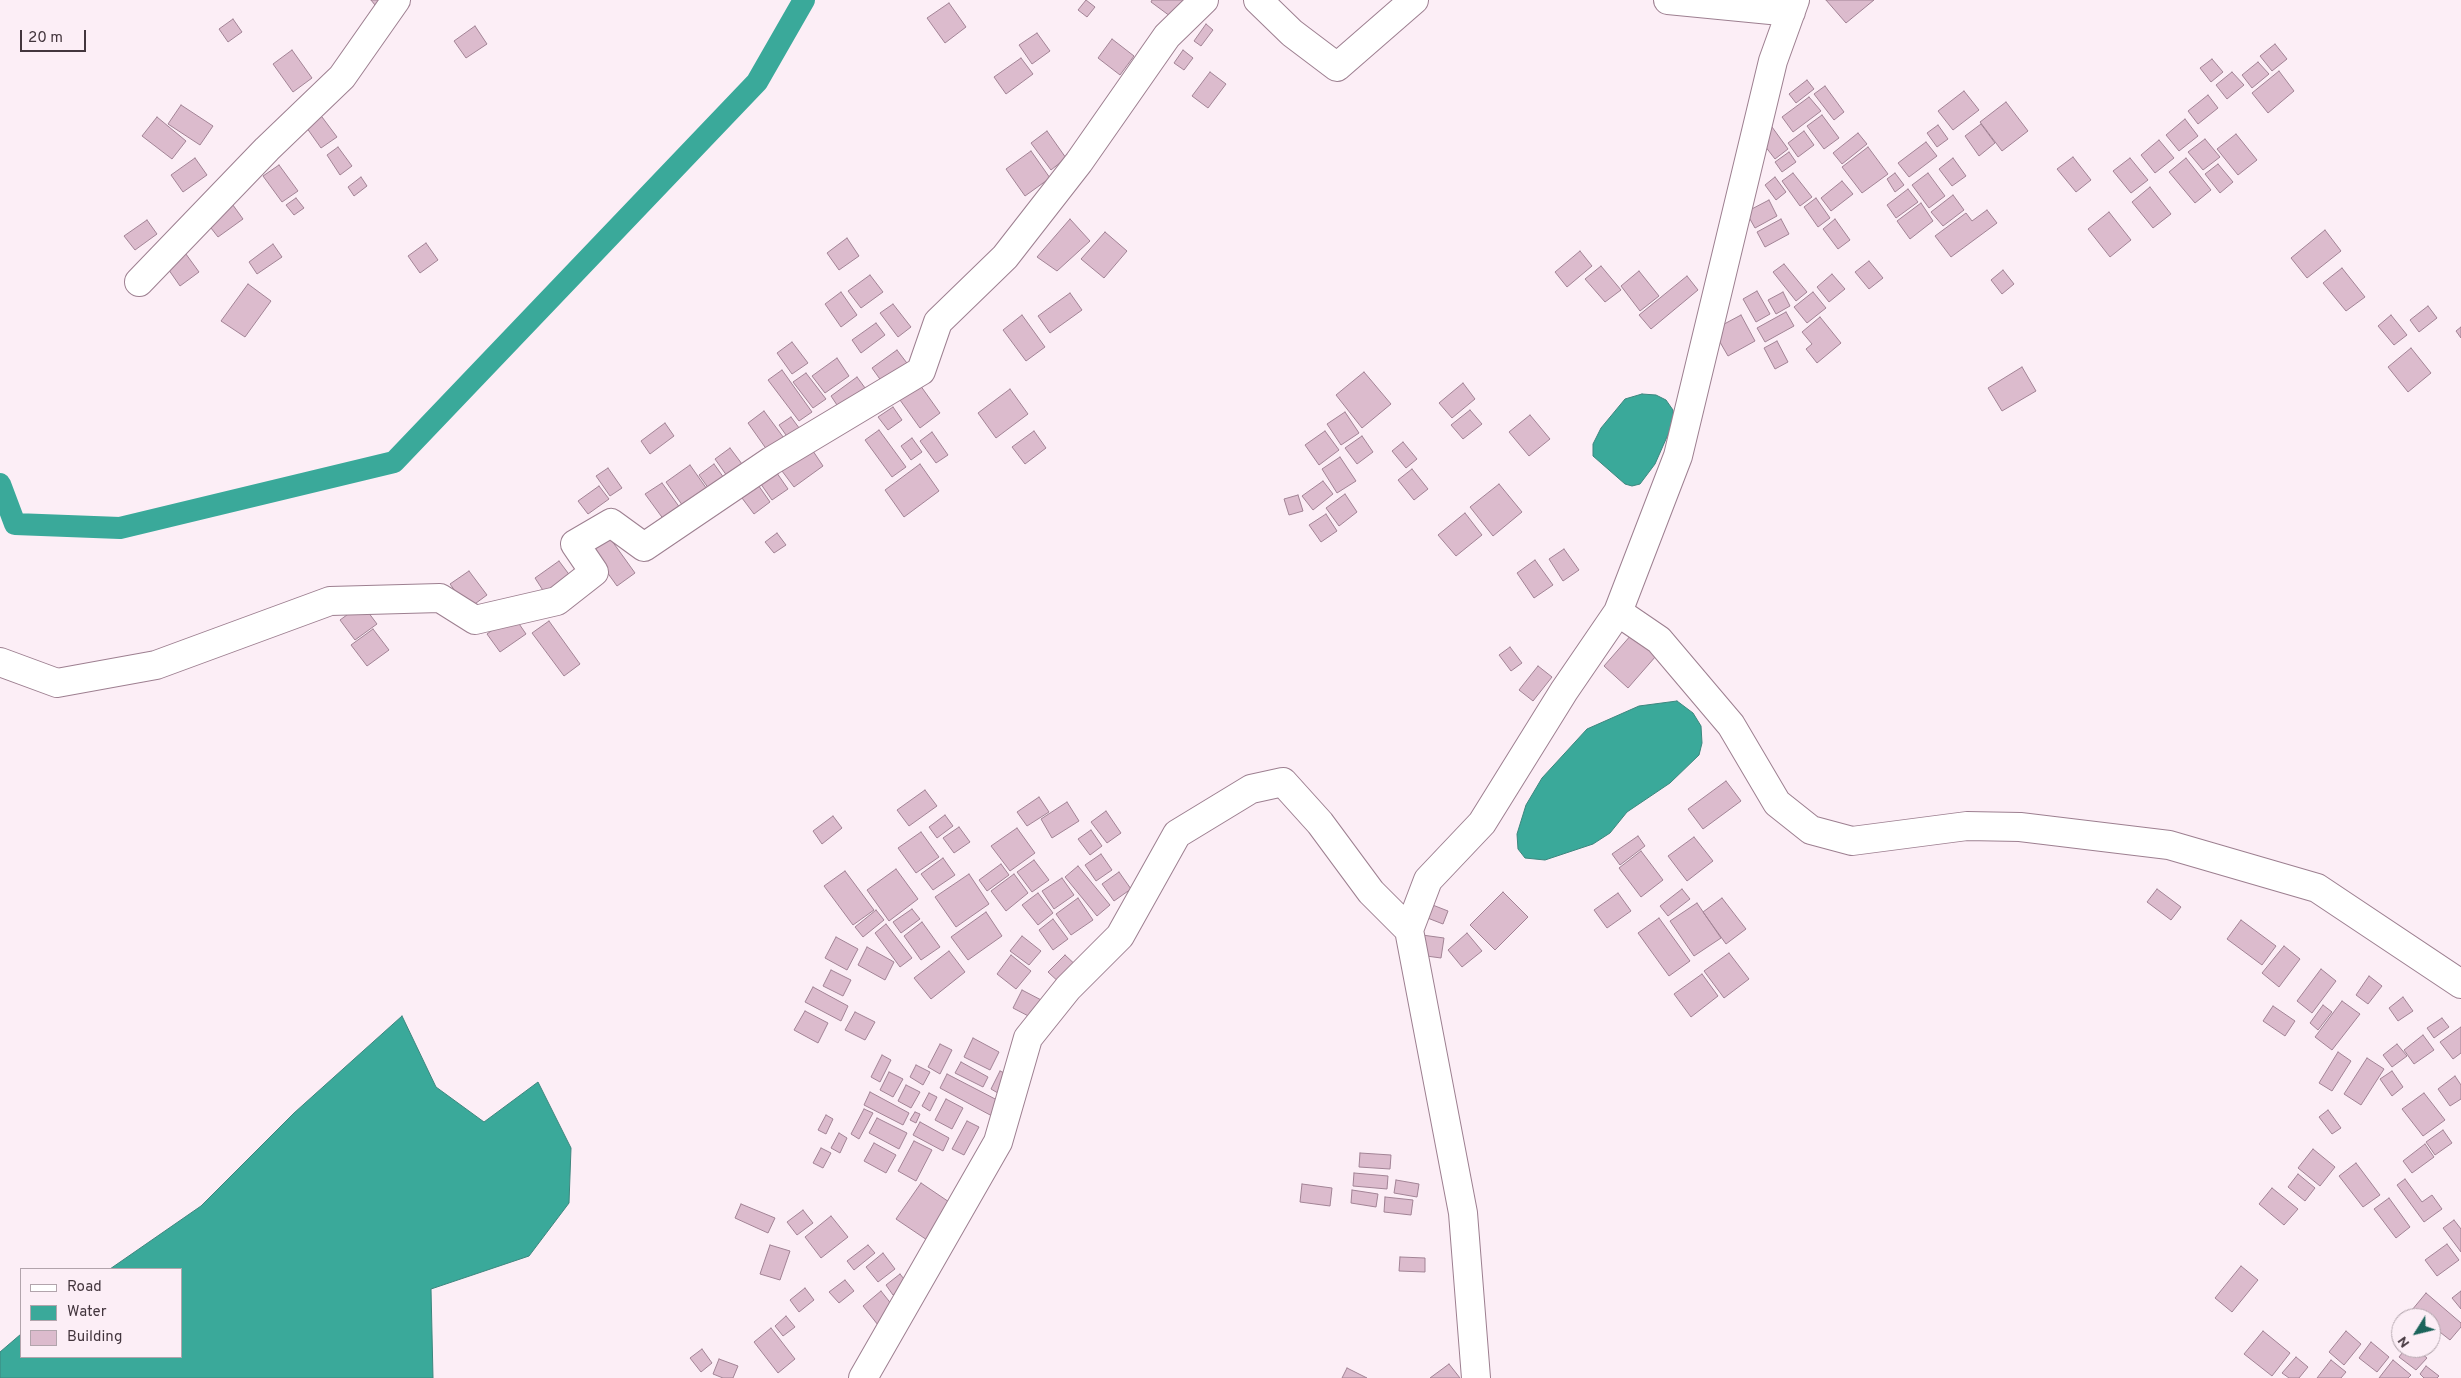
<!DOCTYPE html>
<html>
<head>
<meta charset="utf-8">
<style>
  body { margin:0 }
  #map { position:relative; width:2461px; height:1378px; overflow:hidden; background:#fceef6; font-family:Overpass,sans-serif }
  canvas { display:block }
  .legend { position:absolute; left:20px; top:1268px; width:162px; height:90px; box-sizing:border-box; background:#fceef6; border:1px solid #b2a4ac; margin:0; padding:6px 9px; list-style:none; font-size:15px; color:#43353d }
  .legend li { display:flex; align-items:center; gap:10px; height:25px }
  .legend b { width:25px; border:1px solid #b2a4ac }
  .north { position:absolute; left:2391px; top:1308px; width:50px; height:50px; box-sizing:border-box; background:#fceef6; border:1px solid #b2a4ac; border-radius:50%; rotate:234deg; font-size:14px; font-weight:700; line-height:20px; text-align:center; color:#43353d }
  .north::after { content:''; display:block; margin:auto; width:18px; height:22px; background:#1b645b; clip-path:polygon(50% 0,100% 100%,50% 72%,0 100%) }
  .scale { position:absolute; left:20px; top:30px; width:66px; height:22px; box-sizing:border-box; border:2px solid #43353d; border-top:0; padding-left:6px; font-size:15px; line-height:18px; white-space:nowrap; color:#43353d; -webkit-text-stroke:4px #fceef6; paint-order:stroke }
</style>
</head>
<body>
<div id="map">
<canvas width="2461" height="1378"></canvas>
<ul class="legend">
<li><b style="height:6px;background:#fff"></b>Road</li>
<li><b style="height:14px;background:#3aa99a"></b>Water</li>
<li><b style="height:14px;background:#dcbbcd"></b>Building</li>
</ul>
<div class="north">N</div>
<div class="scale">20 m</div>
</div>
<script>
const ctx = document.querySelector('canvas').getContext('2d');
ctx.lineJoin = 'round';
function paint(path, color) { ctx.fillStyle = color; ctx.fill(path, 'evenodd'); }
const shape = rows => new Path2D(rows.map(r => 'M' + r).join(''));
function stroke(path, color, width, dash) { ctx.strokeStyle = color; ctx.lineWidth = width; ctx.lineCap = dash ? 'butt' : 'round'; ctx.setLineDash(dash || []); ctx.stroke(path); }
const water = shape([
  [1642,394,1656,395,1666,400,1673,410,1674,421,1655,464,1640,484,1632,486,1625,484,1593,456,1593,444,1601,428,1625,399,1642,394],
  [1677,701,1693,713,1701,726,1702,743,1699,755,1670,783,1627,812,1610,833,1593,844,1545,860,1525,858,1518,849,1517,834,1526,805,1542,778,1587,729,1639,706,1677,701],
  [402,1016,436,1087,484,1122,538,1082,571,1148,569,1203,529,1256,431,1289,433,1378,0,1378,0,1352,21,1334,21,1357,181,1357,181,1269,110,1269,201,1206,294,1113,402,1016]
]);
const canal = shape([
  [0,484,15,524,120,528,394,462,757,82,804,0]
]);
const building = shape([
  [371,0,383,0,375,5,371,0],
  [1086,0,1095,7,1087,17,1078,10,1086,0],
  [1152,0,1189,0,1174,19,1151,2,1152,0],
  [1826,0,1874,0,1846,23,1826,0],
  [949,3,966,27,945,43,927,18,949,3],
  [233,19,242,32,228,42,219,29,233,19],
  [1206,24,1213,30,1201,46,1194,41,1206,24],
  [475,26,487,44,466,58,454,41,475,26],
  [1037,33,1050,51,1032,64,1019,45,1037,33],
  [1112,39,1134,56,1120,75,1098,58,1112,39],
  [2275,44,2287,59,2272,71,2260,56,2275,44],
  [292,50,312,78,293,92,273,64,292,50],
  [1183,50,1193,58,1184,70,1174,63,1183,50],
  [1021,58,1033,74,1006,94,994,77,1021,58],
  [2212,59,2223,72,2211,82,2200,68,2212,59],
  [2258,62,2269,74,2252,88,2242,75,2258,62],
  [2279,71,2294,91,2268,113,2252,93,2279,71],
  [1210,72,1226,84,1208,108,1192,96,1210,72],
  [2232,72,2244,85,2227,99,2216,85,2232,72],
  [1807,80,1814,89,1796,103,1789,94,1807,80],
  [1825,86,1844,112,1834,120,1814,94,1825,86],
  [1964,91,1979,110,1953,130,1938,111,1964,91],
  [2208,95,2218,108,2198,124,2188,111,2208,95],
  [1809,97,1821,111,1793,132,1782,117,1809,97],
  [2006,102,2028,131,2002,151,1980,122,2006,102],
  [181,105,213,126,200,145,168,124,181,105],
  [319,113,337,137,321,148,304,124,319,113],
  [1822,115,1839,138,1824,149,1807,126,1822,115],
  [157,117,186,141,172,159,142,136,157,117],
  [2185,119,2198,136,2179,151,2166,135,2185,119],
  [1981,124,1995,143,1979,156,1965,136,1981,124],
  [1938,125,1948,139,1937,147,1927,133,1938,125],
  [1772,127,1788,149,1775,159,1758,137,1772,127],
  [1047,131,1066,158,1051,170,1031,143,1047,131],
  [1804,131,1814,145,1798,157,1788,143,1804,131],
  [1858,133,1867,144,1842,164,1833,153,1858,133],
  [2236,134,2257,160,2238,175,2217,149,2236,134],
  [2205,139,2220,157,2203,170,2188,152,2205,139],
  [2159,140,2174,158,2155,173,2141,155,2159,140],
  [1926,142,1937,156,1909,177,1898,163,1926,142],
  [338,147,352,166,340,175,327,155,338,147],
  [1868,147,1888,174,1862,193,1842,167,1868,147],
  [1031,151,1050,178,1025,196,1006,169,1031,151],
  [1789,152,1796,162,1782,172,1775,162,1789,152],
  [2073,157,2091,180,2076,192,2057,169,2073,157],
  [195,158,207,175,183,192,171,175,195,158],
  [1953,158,1966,176,1952,186,1939,169,1953,158],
  [2130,158,2148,180,2131,193,2113,171,2130,158],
  [2186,158,2211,190,2195,203,2169,172,2186,158],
  [2218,164,2233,182,2220,193,2205,174,2218,164],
  [279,165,298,191,282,202,263,176,279,165],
  [1793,173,1812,197,1800,206,1782,181,1793,173],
  [1895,173,1904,185,1895,192,1887,179,1895,173],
  [1928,173,1945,196,1929,208,1912,185,1928,173],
  [361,177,367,186,354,196,348,187,361,177],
  [1775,177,1786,192,1776,200,1765,185,1775,177],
  [1842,181,1853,194,1831,211,1821,198,1842,181],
  [2150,187,2171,214,2153,228,2132,202,2150,187],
  [1908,189,1918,202,1896,218,1887,205,1908,189],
  [1953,195,1964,210,1943,226,1931,212,1953,195],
  [296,198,304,208,294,215,286,205,296,198],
  [1816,198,1830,218,1818,227,1804,207,1816,198],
  [1769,200,1777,216,1755,228,1746,212,1769,200],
  [230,201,243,219,218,237,204,219,230,201],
  [1921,203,1933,221,1910,239,1897,221,1921,203],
  [1987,210,1997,223,1951,257,1935,236,1966,213,1972,221,1987,210],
  [2109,212,2131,240,2110,257,2088,229,2109,212],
  [1070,219,1090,241,1057,271,1037,257,1070,219],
  [1781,219,1789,234,1765,247,1757,232,1781,219],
  [1835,219,1850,240,1838,249,1823,229,1835,219],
  [147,220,157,234,135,250,124,236,147,220],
  [2325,230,2341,251,2307,278,2291,258,2325,230],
  [1105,232,1127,251,1104,278,1081,259,1105,232],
  [847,238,859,256,839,270,827,253,847,238],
  [426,243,438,260,420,273,408,256,426,243],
  [273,244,282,257,257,274,249,262,273,244],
  [183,250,199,272,180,286,164,263,183,250],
  [1580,251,1592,266,1567,287,1555,272,1580,251],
  [1869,261,1883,278,1869,289,1855,272,1869,261],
  [1784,264,1807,292,1796,301,1773,272,1784,264],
  [1601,266,1621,290,1605,302,1585,279,1601,266],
  [2342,268,2365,297,2346,311,2323,283,2342,268],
  [2003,270,2014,284,2002,294,1991,280,2003,270],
  [1639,271,1659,296,1640,311,1621,286,1639,271],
  [1832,274,1845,289,1829,302,1817,287,1832,274],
  [870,275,883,292,861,308,848,291,870,275],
  [1687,276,1698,290,1651,329,1639,315,1687,276],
  [248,284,271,301,245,337,221,321,248,284],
  [1757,291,1770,314,1756,322,1743,299,1757,291],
  [841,292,857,315,841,327,825,304,841,292],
  [1783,292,1790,306,1776,314,1768,300,1783,292],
  [1813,292,1826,308,1807,323,1794,307,1813,292],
  [1070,293,1082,310,1050,333,1038,316,1070,293],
  [893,304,911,327,898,337,880,313,893,304],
  [2428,306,2437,318,2419,332,2410,320,2428,306],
  [1786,312,1794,326,1765,342,1757,328,1786,312],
  [1022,315,1045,347,1026,361,1003,330,1022,315],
  [1741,315,1755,341,1728,356,1713,330,1741,315],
  [2391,315,2407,335,2394,345,2378,326,2391,315],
  [1820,317,1841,343,1817,363,1806,349,1812,344,1802,332,1820,317],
  [876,323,885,335,861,353,852,340,876,323],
  [2461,327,2461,338,2456,331,2461,327],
  [1777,341,1788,362,1775,369,1764,348,1777,341],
  [792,342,808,363,792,374,777,353,792,342],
  [2411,348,2431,373,2408,392,2388,367,2411,348],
  [897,350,913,371,887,389,872,368,897,350],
  [837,358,849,376,825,393,812,376,837,358],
  [2022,367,2036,391,2002,411,1988,388,2022,367],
  [782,370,812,412,799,421,768,380,782,370],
  [1364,372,1391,404,1362,428,1336,395,1364,372],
  [806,373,826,399,813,408,793,382,806,373],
  [857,377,868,392,841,411,831,396,857,377],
  [915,378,940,413,920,428,895,393,915,378],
  [1463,383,1475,399,1452,418,1439,403,1463,383],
  [1010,389,1028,414,996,438,978,413,1010,389],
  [893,407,902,420,888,430,878,417,893,407],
  [1470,410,1482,424,1463,439,1451,425,1470,410],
  [764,411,789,445,772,457,748,423,764,411],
  [1345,412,1359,433,1341,445,1327,424,1345,412],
  [1530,415,1550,439,1529,456,1509,432,1530,415],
  [791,417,805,436,793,445,779,425,791,417],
  [665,423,674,436,650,454,641,441,665,423],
  [879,430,906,467,892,477,865,440,879,430],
  [1034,431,1046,448,1025,464,1012,447,1034,431],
  [1325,431,1339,450,1319,465,1305,445,1325,431],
  [932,432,948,455,936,463,920,441,932,432],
  [1362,436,1373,452,1357,464,1345,448,1362,436],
  [912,438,922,452,911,460,901,446,912,438],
  [1403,442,1417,459,1406,468,1392,451,1403,442],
  [809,445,823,466,794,487,779,467,809,445],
  [730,448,748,472,732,483,715,459,730,448],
  [1340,457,1356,481,1337,493,1322,469,1340,457],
  [714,464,729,485,714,496,699,475,714,464],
  [920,464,939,491,904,517,885,490,920,464],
  [690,465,709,492,685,509,666,482,690,465],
  [772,466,788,489,772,500,756,477,772,466],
  [608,468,622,488,610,496,596,476,608,468],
  [1412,469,1428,489,1414,500,1398,480,1412,469],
  [1323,481,1333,494,1313,510,1302,496,1323,481],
  [756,482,770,502,754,514,739,494,756,482],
  [662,483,683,512,667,524,645,494,662,483],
  [1499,484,1522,512,1493,536,1470,507,1499,484],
  [599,486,609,499,588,514,578,501,599,486],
  [1345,494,1357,512,1339,526,1326,508,1345,494],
  [1298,495,1303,511,1289,515,1284,499,1298,495],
  [1465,513,1482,535,1456,556,1438,535,1465,513],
  [1326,514,1337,531,1321,542,1309,525,1326,514],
  [777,533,786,545,774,553,765,542,777,533],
  [607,534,635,573,617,586,589,547,607,534],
  [1564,549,1579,570,1563,581,1549,559,1564,549],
  [1535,560,1553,585,1534,598,1517,573,1535,560],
  [559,561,571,577,546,595,535,578,559,561],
  [469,571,487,595,468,609,450,584,469,571],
  [362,604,377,624,355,640,340,620,362,604],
  [513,615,526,634,500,652,487,634,513,615],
  [549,621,580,664,564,676,532,633,549,621],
  [373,629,389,650,367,666,351,645,373,629],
  [1632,634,1656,656,1628,688,1604,666,1632,634],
  [1510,647,1522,663,1511,671,1499,655,1510,647],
  [1538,666,1552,677,1533,701,1519,690,1538,666],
  [1726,781,1741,801,1703,829,1688,809,1726,781],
  [925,790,937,806,909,826,897,810,925,790],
  [1039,797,1049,812,1027,826,1017,812,1039,797],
  [1067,802,1079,821,1052,838,1041,819,1067,802],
  [1106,811,1121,833,1107,843,1091,822,1106,811],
  [945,815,953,826,937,838,929,827,945,815],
  [833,816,842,828,822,844,813,831,833,816],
  [959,827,970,842,954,853,943,838,959,827],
  [1017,828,1035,853,1010,871,991,846,1017,828],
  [1091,830,1102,846,1090,855,1078,839,1091,830],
  [921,832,939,857,916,873,898,848,921,832],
  [1638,836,1645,846,1620,865,1612,854,1638,836],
  [1694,837,1713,861,1687,881,1668,856,1694,837],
  [1641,851,1663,880,1641,897,1619,868,1641,851],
  [1101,854,1112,870,1096,881,1085,865,1101,854],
  [943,858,955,875,933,890,921,874,943,858],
  [1034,860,1049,880,1032,892,1017,872,1034,860],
  [1001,864,1009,875,987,891,979,880,1001,864],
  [1078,866,1110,905,1097,916,1065,877,1078,866],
  [896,869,918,899,889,921,867,890,896,869],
  [845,871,874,910,853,925,824,886,845,871],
  [1119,872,1131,889,1114,901,1102,884,1119,872],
  [969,874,989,904,956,927,935,897,969,874],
  [1014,874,1028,893,1006,911,991,891,1014,874],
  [1062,878,1074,895,1054,909,1042,891,1062,878],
  [1682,889,1690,899,1668,916,1660,906,1682,889],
  [2157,889,2181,907,2171,920,2147,902,2157,889],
  [1503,892,1528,917,1495,950,1470,925,1503,892],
  [1038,893,1053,913,1038,925,1022,905,1038,893],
  [1618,893,1631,911,1607,928,1594,910,1618,893],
  [1078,898,1093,920,1071,935,1056,914,1078,898],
  [1722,898,1746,929,1726,944,1703,912,1722,898],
  [1697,903,1721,938,1694,956,1670,921,1697,903],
  [1430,904,1448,911,1443,924,1425,917,1430,904],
  [912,909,920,919,901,933,893,922,912,909],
  [876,910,884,920,863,937,855,927,876,910],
  [986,912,1002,936,968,960,951,937,986,912],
  [1659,918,1690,961,1669,976,1638,933,1659,918],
  [1053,919,1068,939,1053,950,1039,930,1053,919],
  [2241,920,2276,946,2262,965,2227,939,2241,920],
  [922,922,940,947,921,960,904,936,922,922],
  [886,924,912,958,900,967,875,933,886,924],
  [1467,933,1482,951,1462,967,1448,950,1467,933],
  [1422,935,1444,938,1441,958,1419,955,1422,935],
  [1022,936,1041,951,1029,965,1010,951,1022,936],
  [836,937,858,949,847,970,825,958,836,937],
  [2284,946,2300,959,2279,987,2262,973,2284,946],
  [867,947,894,962,885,980,858,965,867,947],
  [949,951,965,972,931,999,914,978,949,951],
  [1729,953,1749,979,1724,998,1704,971,1729,953],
  [1011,955,1031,971,1016,989,997,974,1011,955],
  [1065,955,1080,969,1063,986,1048,972,1065,955],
  [2321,969,2336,981,2312,1013,2297,1001,2321,969],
  [831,970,851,980,843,996,823,986,831,970],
  [1702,974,1718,996,1691,1017,1674,994,1702,974],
  [2369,976,2382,986,2368,1004,2356,995,2369,976],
  [813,987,848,1006,841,1021,805,1002,813,987],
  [1022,990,1045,1002,1036,1020,1013,1008,1022,990],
  [2403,997,2413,1011,2398,1021,2389,1008,2403,997],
  [2342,1001,2360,1014,2332,1050,2315,1037,2342,1001],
  [2323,1005,2332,1012,2318,1030,2310,1023,2323,1005],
  [2273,1006,2295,1021,2285,1036,2263,1021,2273,1006],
  [805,1011,828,1023,818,1043,794,1030,805,1011],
  [855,1012,875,1022,865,1040,845,1030,855,1012],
  [2442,1018,2449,1027,2434,1038,2427,1028,2442,1018],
  [2461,1027,2461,1053,2453,1059,2440,1042,2461,1027],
  [2423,1035,2434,1050,2414,1064,2404,1050,2423,1035],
  [973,1038,999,1052,990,1070,964,1057,973,1038],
  [940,1044,952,1050,940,1074,928,1067,940,1044],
  [2397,1044,2407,1056,2392,1067,2383,1055,2397,1044],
  [2338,1052,2351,1061,2332,1091,2319,1083,2338,1052],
  [882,1055,891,1060,880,1082,871,1077,882,1055],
  [2367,1058,2384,1069,2361,1105,2344,1094,2367,1058],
  [961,1062,988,1077,983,1087,955,1073,961,1062],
  [916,1065,930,1072,923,1085,910,1077,916,1065],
  [1000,1071,1013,1077,1003,1096,991,1089,1000,1071],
  [2392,1071,2403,1087,2392,1096,2380,1079,2392,1071],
  [889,1072,903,1079,893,1097,880,1090,889,1072],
  [947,1074,999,1101,992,1116,940,1088,947,1074],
  [2455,1076,2461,1085,2461,1099,2450,1106,2438,1089,2455,1076],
  [906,1085,920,1092,911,1108,898,1101,906,1085],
  [870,1092,909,1113,903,1125,864,1105,870,1092],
  [929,1093,937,1097,930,1111,922,1106,929,1093],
  [2424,1093,2445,1120,2423,1136,2402,1109,2424,1093],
  [946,1099,963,1108,952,1129,935,1120,946,1099],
  [864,1109,873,1113,859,1139,851,1134,864,1109],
  [2328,1110,2341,1128,2332,1134,2319,1117,2328,1110],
  [915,1112,920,1114,916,1123,910,1120,915,1112],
  [826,1115,833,1119,826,1134,818,1130,826,1115],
  [877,1118,907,1133,899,1149,869,1133,877,1118],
  [967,1121,979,1127,964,1155,952,1149,967,1121],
  [920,1122,949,1138,943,1151,913,1135,920,1122],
  [2443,1130,2452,1143,2435,1155,2426,1142,2443,1130],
  [839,1133,847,1138,840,1153,831,1148,839,1133],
  [914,1141,932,1150,916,1181,898,1171,914,1141],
  [874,1143,896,1155,886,1173,864,1161,874,1143],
  [2425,1144,2434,1157,2412,1173,2403,1161,2425,1144],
  [821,1148,831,1153,823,1168,813,1163,821,1148],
  [2313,1149,2335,1167,2320,1186,2298,1168,2313,1149],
  [1360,1153,1391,1155,1390,1169,1359,1167,1360,1153],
  [2356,1163,2380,1195,2363,1207,2339,1176,2356,1163],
  [1354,1173,1388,1176,1387,1189,1353,1186,1354,1173],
  [2298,1174,2315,1188,2305,1201,2288,1187,2298,1174],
  [2405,1179,2422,1202,2432,1195,2442,1209,2424,1222,2397,1185,2405,1179],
  [1396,1180,1419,1184,1417,1197,1394,1193,1396,1180],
  [921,1183,955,1206,930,1242,896,1219,921,1183],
  [1302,1184,1332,1188,1330,1206,1300,1202,1302,1184],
  [2272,1188,2298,1209,2284,1225,2259,1204,2272,1188],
  [1352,1190,1378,1194,1376,1207,1351,1203,1352,1190],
  [1385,1197,1413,1200,1411,1215,1384,1212,1385,1197],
  [2389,1198,2410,1227,2396,1238,2374,1209,2389,1198],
  [741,1204,775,1218,768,1233,735,1218,741,1204],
  [803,1210,813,1223,797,1235,787,1222,803,1210],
  [831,1216,848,1237,821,1258,805,1237,831,1216],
  [2454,1220,2461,1229,2461,1252,2443,1228,2454,1220],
  [2447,1244,2459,1260,2437,1276,2425,1260,2447,1244],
  [770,1245,790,1251,780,1280,760,1274,770,1245],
  [868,1245,875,1253,854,1270,847,1261,868,1245],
  [883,1253,895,1269,878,1282,866,1267,883,1253],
  [1400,1257,1425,1258,1425,1272,1399,1271,1400,1257],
  [2241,1266,2258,1280,2232,1312,2215,1298,2241,1266],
  [900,1274,908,1284,893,1295,886,1285,900,1274],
  [845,1280,854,1291,839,1303,829,1292,845,1280],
  [805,1288,814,1300,799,1312,790,1300,805,1288],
  [881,1291,896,1310,878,1325,863,1306,881,1291],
  [2461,1291,2461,1309,2452,1298,2461,1291],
  [2426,1293,2461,1323,2461,1327,2450,1340,2431,1325,2431,1318,2423,1318,2412,1310,2426,1293],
  [786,1316,795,1327,783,1336,775,1326,786,1316],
  [771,1328,795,1359,778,1373,754,1342,771,1328],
  [2263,1331,2290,1353,2272,1376,2244,1354,2263,1331],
  [2346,1331,2361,1344,2344,1365,2329,1352,2346,1331],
  [2371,1342,2389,1357,2377,1372,2359,1358,2371,1342],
  [2406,1348,2415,1348,2427,1358,2416,1370,2399,1357,2406,1348],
  [702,1349,712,1363,701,1372,690,1358,702,1349],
  [2296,1357,2308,1367,2299,1378,2289,1378,2282,1373,2296,1357],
  [719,1359,738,1366,733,1378,723,1378,713,1374,719,1359],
  [2331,1360,2346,1372,2341,1378,2317,1378,2331,1360],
  [2393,1360,2411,1375,2408,1378,2379,1378,2393,1360],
  [1449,1364,1460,1378,1430,1378,1449,1364],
  [2426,1366,2439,1376,2437,1378,2424,1378,2420,1374,2426,1366],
  [1347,1368,1367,1378,1342,1378,1347,1368]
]);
const minor = shape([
  [1258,0,1292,33,1337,67,1414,0],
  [1668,0,1791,12],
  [139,282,267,149,342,77,396,0],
  [1618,612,1659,640,1731,725,1777,803,1811,830,1852,841,1967,826,2020,827,2169,845,2317,888,2461,984],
  [0,662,57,683,156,665,330,601,440,598,475,620,557,601,594,572,575,544,611,523,644,547,771,461,921,371,938,322,1005,257,1079,162,1167,36,1204,0],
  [863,1378,998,1142,1028,1038,1068,988,1120,936,1177,834,1251,789,1283,782,1320,823,1371,892,1409,930],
  [1476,1378,1463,1213,1409,930,1428,880,1482,823,1564,691,1618,612,1678,456,1773,61,1795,0]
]);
paint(water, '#3aa99a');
stroke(water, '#3d867e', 1);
stroke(canal, '#3aa99a', 22);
paint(building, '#dcbbcd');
stroke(building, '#a28395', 1);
stroke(minor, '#9d7f90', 30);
stroke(minor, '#fff', 28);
</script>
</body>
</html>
